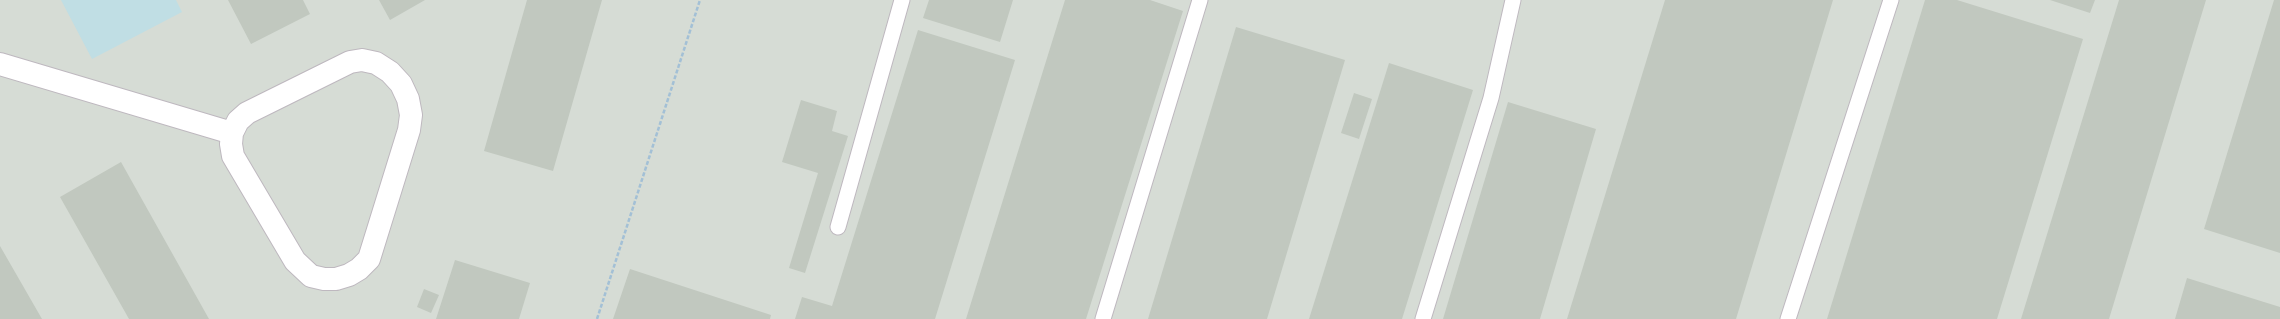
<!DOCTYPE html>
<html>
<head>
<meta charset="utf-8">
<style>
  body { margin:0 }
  canvas { display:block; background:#e3ede3 }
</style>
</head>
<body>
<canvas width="2280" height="319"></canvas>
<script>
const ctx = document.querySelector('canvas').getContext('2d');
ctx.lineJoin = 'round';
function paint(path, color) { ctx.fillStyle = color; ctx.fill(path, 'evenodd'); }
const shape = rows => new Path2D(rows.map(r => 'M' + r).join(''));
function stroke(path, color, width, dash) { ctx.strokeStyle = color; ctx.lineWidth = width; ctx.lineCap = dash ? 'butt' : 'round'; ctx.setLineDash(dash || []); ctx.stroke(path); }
const industrial = shape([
  [0,0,2280,0,2280,319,0,319]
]);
const green = shape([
  [61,0,176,0,182,12,92,59]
]);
const building = shape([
  [228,0,303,0,310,14,251,44],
  [379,0,425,0,390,20],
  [527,0,602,0,553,171,484,151],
  [929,0,1013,0,1000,42,923,18],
  [1065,0,1150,0,1183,11,1086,319,966,319],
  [1665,0,1833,0,1736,319,1567,319],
  [1925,0,1957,0,2083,39,1997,319,1827,319],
  [2050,0,2095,0,2090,13],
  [2119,0,2206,0,2109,319,2021,319],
  [2274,0,2280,0,2280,253,2204,229],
  [1236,27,1345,60,1267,319,1148,319],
  [918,30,1015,60,935,319,795,319,802,297,832,306],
  [1389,63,1473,90,1402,319,1309,319],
  [1354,93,1372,99,1359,139,1341,133],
  [801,100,837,111,832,131,848,136,805,273,789,268,818,173,782,162],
  [1508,102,1596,129,1540,319,1443,319],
  [121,162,209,319,129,319,60,197],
  [0,246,42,319,0,319],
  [455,260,530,283,519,319,436,319],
  [630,269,771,315,770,319,613,319],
  [2187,278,2280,307,2280,319,2175,319],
  [424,289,439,295,431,313,417,307]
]);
const path = shape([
  [597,319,700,0]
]);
const service = shape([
  [838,227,902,0],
  [1103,319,1200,0],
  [1423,319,1491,98,1513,0],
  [1788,319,1891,0]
]);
const minor = shape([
  [362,60,376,63,390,72,401,84,408,99,411,115,409,130,369,259,359,269,349,275,336,279,324,279,311,276,295,261,233,156,231,144,232,133,238,121,247,113,350,62,362,60],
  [0,64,232,133]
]);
paint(industrial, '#d6dcd5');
paint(green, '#c0dee4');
paint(building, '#c1c8bf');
stroke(service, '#beb8bf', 17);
stroke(minor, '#beb8bf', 24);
stroke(path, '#a3c0d6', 2.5, [4, 2]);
stroke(service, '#fff', 15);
stroke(minor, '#fff', 22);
</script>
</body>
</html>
